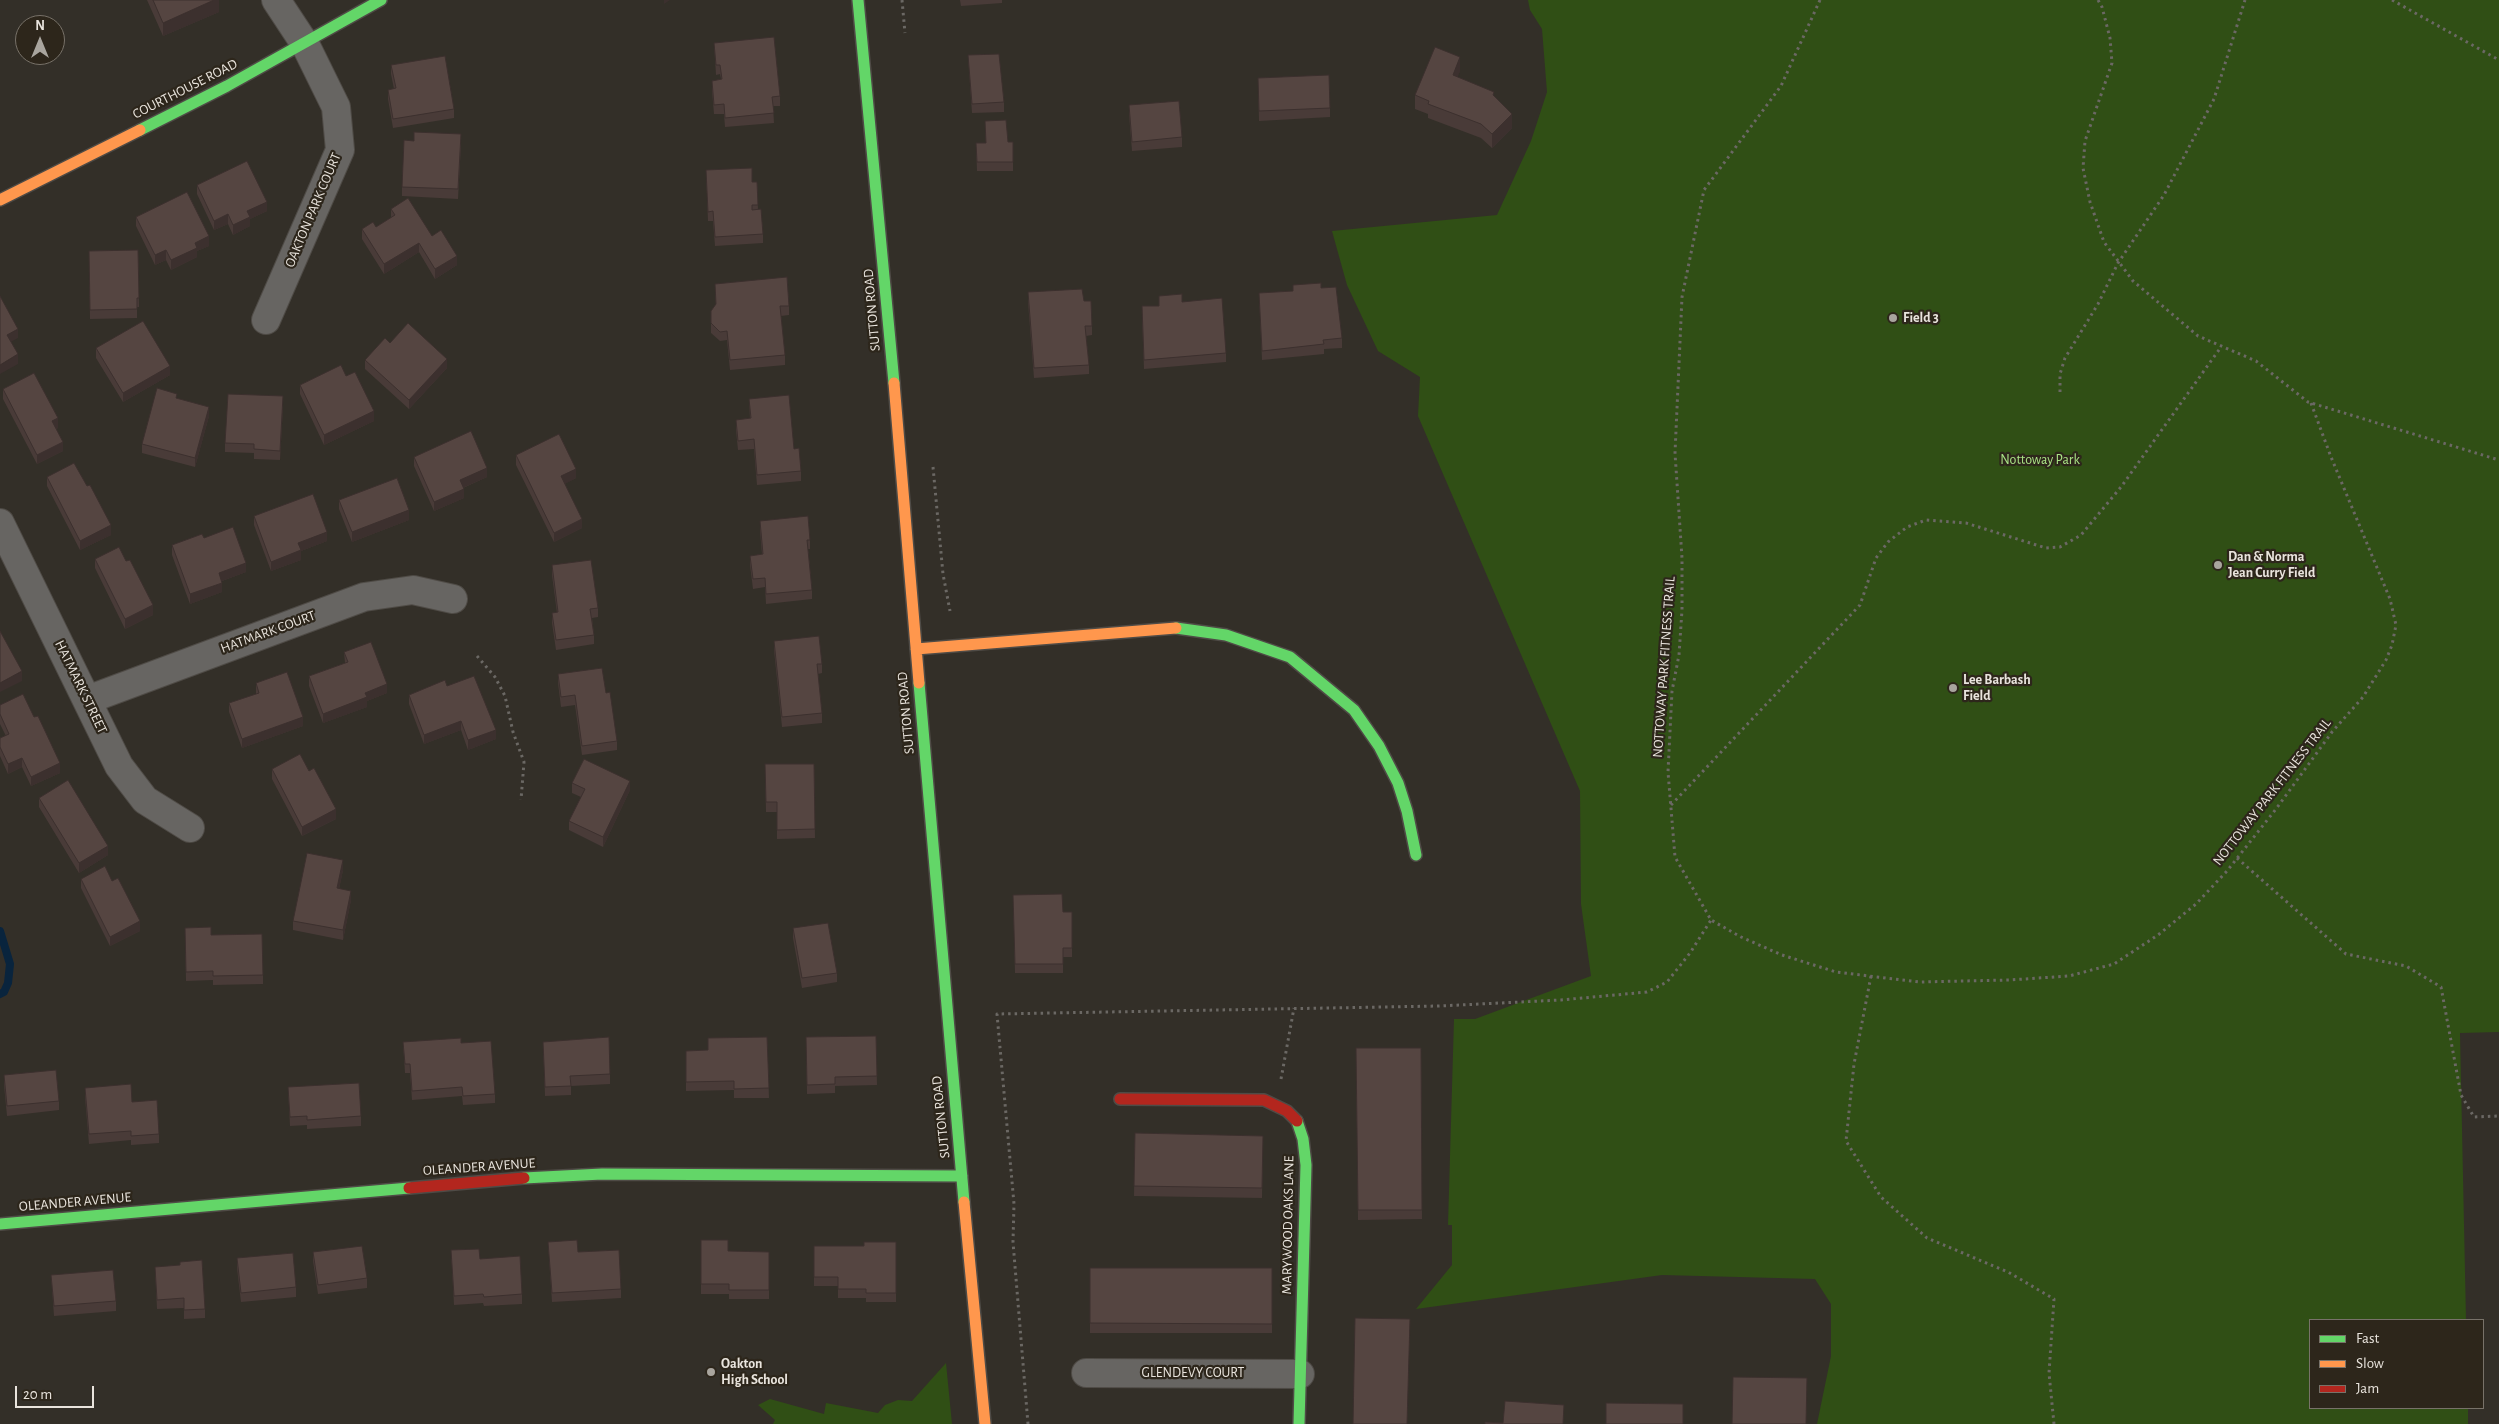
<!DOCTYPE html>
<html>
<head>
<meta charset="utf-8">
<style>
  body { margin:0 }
  #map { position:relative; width:2499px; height:1424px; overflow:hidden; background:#332f28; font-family:"Alegreya Sans",sans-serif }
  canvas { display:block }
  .legend { position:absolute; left:2309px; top:1319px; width:175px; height:90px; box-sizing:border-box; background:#2d261b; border:1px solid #787269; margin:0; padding:6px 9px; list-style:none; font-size:15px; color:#e9e4dd }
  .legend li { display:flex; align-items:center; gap:10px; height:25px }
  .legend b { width:25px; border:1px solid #787269 }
  .north { position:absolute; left:15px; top:15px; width:50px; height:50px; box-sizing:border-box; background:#2d261b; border:1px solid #787269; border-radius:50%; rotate:0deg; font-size:14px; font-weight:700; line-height:20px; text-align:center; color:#e9e4dd }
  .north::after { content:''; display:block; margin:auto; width:18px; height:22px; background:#a9a59e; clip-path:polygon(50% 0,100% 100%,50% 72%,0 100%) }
  .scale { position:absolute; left:15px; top:1386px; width:79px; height:22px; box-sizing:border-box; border:2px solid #e9e4dd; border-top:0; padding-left:6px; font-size:15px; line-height:18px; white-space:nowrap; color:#e9e4dd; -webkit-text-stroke:4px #2d261b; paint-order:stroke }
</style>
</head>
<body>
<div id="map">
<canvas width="2499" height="1424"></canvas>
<ul class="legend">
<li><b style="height:6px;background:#63d668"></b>Fast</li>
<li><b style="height:6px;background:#ff974d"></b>Slow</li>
<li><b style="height:6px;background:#b3261e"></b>Jam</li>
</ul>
<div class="north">N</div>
<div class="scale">20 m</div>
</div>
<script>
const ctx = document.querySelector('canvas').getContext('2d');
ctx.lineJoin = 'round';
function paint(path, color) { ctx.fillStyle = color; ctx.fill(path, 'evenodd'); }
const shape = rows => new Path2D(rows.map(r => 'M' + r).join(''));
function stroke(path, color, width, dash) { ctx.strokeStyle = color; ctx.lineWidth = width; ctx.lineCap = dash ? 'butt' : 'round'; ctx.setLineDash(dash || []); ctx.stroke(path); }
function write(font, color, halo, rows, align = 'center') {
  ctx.font = font + ' "Alegreya Sans",sans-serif'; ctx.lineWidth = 4.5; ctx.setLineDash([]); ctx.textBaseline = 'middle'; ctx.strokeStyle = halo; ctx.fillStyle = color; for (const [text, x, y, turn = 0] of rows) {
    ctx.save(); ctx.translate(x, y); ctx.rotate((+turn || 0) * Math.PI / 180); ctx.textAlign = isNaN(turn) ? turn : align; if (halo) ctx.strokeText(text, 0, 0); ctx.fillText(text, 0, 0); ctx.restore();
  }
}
const green = shape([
  [1528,0,2499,0,2499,1032,2460,1033,2466,1320,2310,1320,2310,1408,2468,1408,2468,1424,1817,1424,1831,1356,1831,1304,1815,1279,1662,1275,1416,1309,1452,1265,1452,1225,1448,1225,1454,1019,1475,1019,1591,976,1581,904,1580,791,1418,416,1420,377,1378,351,1347,285,1332,231,1497,215,1531,141,1547,92,1542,29,1530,10],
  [946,1363,952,1424,773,1424,775,1420,758,1405,770,1399,824,1414,826,1403,878,1413,885,1405,898,1400,912,1401]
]);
const stream = shape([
  [0,994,4,992,8,983,10,964,0,931]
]);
const path = shape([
  [902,0,905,33],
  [1820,0,1781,86,1704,190,1682,297,1675,453,1682,558,1682,610,1679,655,1672,691,1668,772,1675,857,1711,920,1741,937,1782,955,1836,972,1919,982,2009,980,2069,976,2114,964,2158,935,2196,904,2227,871,2276,809,2332,732,2363,697,2386,660,2392,645,2396,625,2390,599,2331,457,2311,403],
  [2098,0,2102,7,2110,38,2112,63,2085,141,2083,168,2090,202,2104,242,2133,281,2198,336,2256,361,2308,402,2499,460],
  [2392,0,2499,60],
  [2060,392,2060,374,2065,358,2098,304,2118,263,2164,195,2214,99,2245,0],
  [933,467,943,574,950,611],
  [477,656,495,677,505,696,513,732,524,762,521,800],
  [1671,805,1860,605,1876,558,1888,542,1907,527,1926,520,1966,523,2046,548,2060,547,2081,535,2121,487,2221,347],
  [2237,858,2346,954,2406,966,2441,987,2461,1095,2474,1117,2499,1116],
  [1871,976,1854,1064,1846,1141,1881,1197,1927,1238,2008,1272,2054,1299,2049,1373,2054,1424],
  [1281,1079,1294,1008],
  [1028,1424,1013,1242,1014,1204,997,1014,1439,1006,1561,1000,1647,992,1667,982,1690,953,1711,920]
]);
const street = shape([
  [266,320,340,150,336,107,305,44,276,0],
  [0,523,119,766,145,800,190,828],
  [87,700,364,597,413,590,453,599],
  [1086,1373,1300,1374]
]);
const fast = shape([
  [858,0,894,383],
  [140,130,227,86,381,0],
  [1176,628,1226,635,1290,657,1354,710,1379,746,1398,783,1407,811,1416,855],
  [919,683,964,1202],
  [1297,1121,1303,1139,1306,1165,1299,1424],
  [524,1178,602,1174,962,1176],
  [0,1224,409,1188]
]);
const slow = shape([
  [0,200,140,130],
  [894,383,919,683],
  [916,649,1176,628],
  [964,1202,985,1424]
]);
const jam = shape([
  [1120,1099,1264,1100,1287,1111,1297,1121],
  [409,1188,524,1178]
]);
const wall = shape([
  [147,0,219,0,219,12,163,36],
  [960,0,1002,0,1002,3,961,6],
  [714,43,780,96,780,106,773,106,774,123,725,127,724,114,714,114,712,90,712,81,721,79,720,74,716,75],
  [968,55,1004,102,1004,112,972,113],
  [391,65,454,109,454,118,393,128,388,99,388,90,394,89,391,74],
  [1460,71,1457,77,1494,97,1512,128,1492,148,1481,138,1428,118,1428,114,1415,109,1415,95],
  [1258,78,1330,108,1330,117,1259,121],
  [1129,105,1182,137,1182,147,1132,151,1129,114],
  [985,121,1008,142,1013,142,1013,171,977,171,976,143,986,143],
  [461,144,458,199,402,196,402,187],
  [706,170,752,182,757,182,758,209,763,234,763,243,715,246,713,221,708,221],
  [197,185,267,211,250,219,250,226,233,235,228,224,214,230,197,194],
  [391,209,432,236,457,265,435,279,419,252,384,274,362,239,362,229,376,227,391,218],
  [136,217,209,246,197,251,197,257,171,270,166,260,155,265,136,226],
  [138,250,139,307,137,307,137,318,90,319,89,251],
  [715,284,789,306,789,315,781,316,785,355,785,365,730,370,727,340,720,341,711,333,711,311,716,305],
  [1293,285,1321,288,1342,338,1342,348,1324,349,1324,354,1262,360,1259,293,1293,291],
  [1028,292,1084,301,1092,326,1092,335,1086,336,1089,365,1089,374,1034,378,1028,302],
  [1159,296,1182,302,1226,353,1226,362,1144,369,1142,316,1159,306],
  [390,343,447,368,409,409,365,369,365,360],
  [96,348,170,375,123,402,96,358],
  [346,376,374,421,324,445,300,394,300,385],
  [3,389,58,428,56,429,63,451,37,464,3,399],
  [749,399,794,449,801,471,801,481,757,485,754,449,738,450,736,430,736,420,750,419],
  [283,406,280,460,254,459,254,453,225,452,225,443],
  [209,416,195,467,142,453,142,444],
  [516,455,576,478,564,484,582,528,554,542,516,465],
  [414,457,487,477,463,488,464,498,434,511,414,466],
  [47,477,111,535,80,550,47,486],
  [339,500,409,520,352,542,339,509],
  [254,516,327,541,301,551,301,560,271,571,254,525],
  [760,521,810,540,810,549,808,549,812,590,812,599,766,604,765,587,753,589,750,565,750,556,762,554,760,531],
  [204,538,246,572,222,581,222,592,190,604,172,555,172,545],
  [95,559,153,615,125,629,95,568],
  [552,565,598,608,598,617,592,618,594,635,594,644,556,650,552,623,552,613,557,613,552,575],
  [774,641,822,664,822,673,818,674,822,713,822,723,782,727,774,650],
  [344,652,387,693,367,701,367,707,323,723,309,686,309,676,345,663],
  [558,674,606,693,617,741,617,750,582,755,575,705,561,707,558,683],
  [256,683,303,726,242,748,229,712,229,703,256,694],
  [447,686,496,739,468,750,461,730,424,744,409,704,409,695],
  [0,705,60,773,31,786,22,767,8,774,0,756,0,738,6,736,0,724],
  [765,764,814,764,815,838,777,839,777,812,766,812],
  [272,769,336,819,302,836,272,779],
  [572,783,630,790,603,847,569,830,569,821,581,797,572,793],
  [39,798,108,855,79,873,39,807],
  [343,870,339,889,351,900,343,940,293,930,293,921],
  [81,879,140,931,110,946,81,888],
  [1013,895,1063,912,1072,912,1072,957,1063,957,1063,973,1015,973],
  [185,928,211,935,263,975,263,984,213,985,213,980,186,981],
  [793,928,837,973,837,982,802,988,793,938],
  [876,1036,877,1085,835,1086,835,1093,807,1094,806,1037],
  [767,1037,769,1098,734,1098,734,1090,686,1091,686,1051,708,1050],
  [403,1042,461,1043,495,1094,495,1103,463,1105,462,1096,412,1100,410,1073,405,1073],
  [543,1042,610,1074,610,1084,571,1086,571,1095,545,1096],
  [1356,1048,1421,1048,1422,1219,1358,1220],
  [4,1075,59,1101,59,1110,7,1116,4,1085],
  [288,1087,361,1116,361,1126,307,1129,307,1125,290,1126],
  [85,1088,132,1102,159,1134,159,1143,131,1145,131,1140,89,1144,85,1097],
  [1135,1133,1263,1136,1262,1198,1134,1196],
  [701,1240,728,1251,769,1252,769,1299,729,1299,729,1294,701,1294],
  [548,1242,578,1252,621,1289,621,1298,552,1302],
  [896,1242,896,1302,866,1302,866,1298,838,1298,838,1286,814,1286,814,1246,864,1246],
  [451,1250,480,1259,522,1294,522,1304,484,1306,483,1303,454,1305],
  [313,1252,367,1278,367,1288,318,1294,313,1261],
  [237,1258,296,1287,296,1297,241,1302,237,1268],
  [155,1267,205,1309,205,1318,184,1319,184,1308,157,1309],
  [1090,1268,1272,1268,1272,1333,1090,1333],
  [51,1275,116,1301,116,1311,54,1316]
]);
const shadedWall = shape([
  [214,0,219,0,219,12,163,36,163,23],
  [664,0,670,0,664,4],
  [1460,57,1460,71,1453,89,1453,75],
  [1512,114,1512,128,1492,148,1492,134],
  [267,202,267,211,250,219,250,226,233,235,233,225,247,211],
  [228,214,228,224,214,230,214,221],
  [209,236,209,246,197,251,197,257,171,270,171,260,195,243],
  [419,243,419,252,384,274,384,264],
  [166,250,166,260,155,265,155,255],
  [457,256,457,265,435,279,435,269],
  [18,329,18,338,7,344,7,335],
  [18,354,18,364,0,374,0,365],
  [447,359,447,368,409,409,409,400],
  [170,366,170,375,123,402,123,393],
  [283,396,283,406,280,460,280,451],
  [209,407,209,416,195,467,195,458],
  [374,411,374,421,324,445,324,435],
  [58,418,58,428,52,430,52,421],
  [63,442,63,451,37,464,37,455],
  [487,468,487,477,460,489,460,480],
  [576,469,576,478,561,486,561,476],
  [464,489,464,498,434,511,434,502],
  [409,510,409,520,352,542,352,532],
  [582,519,582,528,554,542,554,533],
  [111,525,111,535,80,550,80,541],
  [327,532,327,541,301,551,301,560,271,571,271,562,298,543],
  [246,563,246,572,219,582,219,573],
  [222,583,222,592,190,604,190,594],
  [153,605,153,615,125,629,125,619],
  [22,671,22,681,0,692,0,683],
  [387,684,387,693,367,701,367,707,323,723,323,714,365,693],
  [303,717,303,726,242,748,242,739],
  [461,721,461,730,424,744,424,735],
  [496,730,496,739,468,750,468,740],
  [22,758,22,767,8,774,8,764],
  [60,763,60,773,31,786,31,777],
  [630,781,630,790,603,847,603,837],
  [336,809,336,819,302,836,302,827],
  [108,846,108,855,79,873,79,863],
  [343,860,343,870,337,898,337,888],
  [351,891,351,900,343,940,343,930],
  [140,921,140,931,110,946,110,937]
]);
const building = shape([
  [153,0,214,0,163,23,153,0],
  [774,37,780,96,772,97,774,113,725,118,724,104,714,105,712,81,722,79,720,65,716,65,714,43,774,37],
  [1435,47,1460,57,1453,75,1494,92,1493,95,1512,114,1492,134,1481,124,1428,104,1429,101,1415,95,1435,47],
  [999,54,1004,102,972,104,968,55,999,54],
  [445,56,454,109,393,119,388,90,396,88,391,65,445,56],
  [1329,75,1330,108,1259,111,1258,78,1329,75],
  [1179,101,1182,137,1132,142,1129,105,1179,101],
  [1006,120,1008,142,1013,142,1013,162,977,162,976,143,986,143,985,121,1006,120],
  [414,132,461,134,458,189,402,187,404,140,414,141,414,132],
  [247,161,267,202,247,211,250,217,233,225,228,214,214,221,197,185,247,161],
  [752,168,752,182,757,182,758,205,752,205,752,210,761,209,763,234,715,237,713,211,708,212,706,170,752,168],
  [187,192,209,236,195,243,197,248,171,260,166,250,155,255,136,217,187,192],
  [408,198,432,236,441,230,457,256,435,269,419,243,384,264,362,229,373,222,376,227,395,215,391,209,408,198],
  [138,250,139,298,137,298,137,309,90,310,89,251,138,250],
  [787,277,789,306,780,306,785,355,730,360,727,331,720,332,711,323,711,311,716,304,715,284,787,277],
  [1321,283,1321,288,1336,287,1342,338,1323,340,1324,344,1262,351,1259,293,1293,291,1293,285,1321,283],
  [1082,289,1084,301,1091,301,1092,326,1085,326,1089,365,1034,368,1028,292,1082,289],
  [1182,294,1182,302,1222,298,1226,353,1144,360,1142,306,1159,306,1159,296,1182,294],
  [0,296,18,329,7,335,18,354,0,365,0,296],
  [143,321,170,366,123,393,96,348,143,321],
  [408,323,447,359,409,400,365,360,385,338,390,343,408,323],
  [341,365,346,376,355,372,374,411,324,435,300,385,341,365],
  [34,373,58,418,52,421,63,442,37,455,3,389,34,373],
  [157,388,177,394,176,398,209,407,195,458,142,444,157,388],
  [228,394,283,396,280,451,254,449,254,444,225,443,228,394],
  [789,395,794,449,799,448,801,471,757,475,754,439,738,441,736,420,751,418,749,399,789,395],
  [471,431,487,468,460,480,464,489,434,502,414,457,471,431],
  [559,434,576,469,561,476,582,519,554,533,516,455,559,434],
  [74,463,87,486,90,485,111,525,80,541,47,477,74,463],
  [397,478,409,510,352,532,339,500,397,478],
  [313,494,327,532,298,543,301,550,271,562,254,516,313,494],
  [808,516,810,540,807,540,812,590,766,594,765,578,753,579,750,556,763,554,760,521,808,516],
  [233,527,246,563,219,573,222,583,190,594,172,545,202,534,204,538,233,527],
  [119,547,126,561,130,560,153,605,125,619,95,559,119,547],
  [591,560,598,608,590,609,594,635,556,640,552,613,558,612,552,565,591,560],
  [0,631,22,671,0,683,0,631],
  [819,636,822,664,817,664,822,713,782,717,774,641,819,636],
  [371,642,387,684,365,693,367,697,323,714,309,676,348,662,344,652,371,642],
  [602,668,606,693,610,692,617,741,582,746,575,695,561,697,558,674,602,668],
  [287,672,303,717,242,739,229,703,259,693,256,683,287,672],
  [474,676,496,730,468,740,461,721,424,735,409,695,445,680,447,686,474,676],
  [23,694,34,717,38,716,60,763,31,777,22,758,8,764,0,747,0,738,9,734,0,714,0,705,23,694],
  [300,754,309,771,314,768,336,809,302,827,272,769,300,754],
  [584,759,630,781,603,837,569,821,585,789,572,783,584,759],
  [765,764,814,764,815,829,777,830,777,802,766,802,765,764],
  [68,780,108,846,79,863,39,798,68,780],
  [307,853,343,860,337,888,351,891,343,930,293,921,307,853],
  [105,866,112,881,118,878,140,921,110,937,81,879,105,866],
  [1062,894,1063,912,1072,912,1072,948,1063,948,1063,964,1015,964,1013,895,1062,894],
  [828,923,837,973,802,978,793,928,828,923],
  [211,927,211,935,262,934,263,975,213,976,213,971,186,972,185,928,211,927],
  [876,1036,877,1076,835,1077,835,1084,807,1085,806,1037,876,1036],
  [609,1037,610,1074,570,1076,571,1086,545,1087,543,1042,609,1037],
  [767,1037,769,1088,734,1089,734,1081,686,1082,686,1051,708,1050,708,1038,767,1037],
  [461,1038,461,1043,491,1041,495,1094,463,1096,462,1087,412,1091,410,1064,405,1064,403,1042,461,1038],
  [1356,1048,1421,1048,1422,1210,1358,1210,1356,1048],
  [56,1070,59,1101,7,1106,4,1075,56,1070],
  [359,1083,361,1116,307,1120,307,1116,290,1117,288,1087,359,1083],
  [131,1084,132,1102,157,1100,159,1134,131,1136,131,1131,89,1134,85,1088,131,1084],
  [1135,1133,1263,1136,1262,1188,1134,1186,1135,1133],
  [577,1240,578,1252,619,1250,621,1289,552,1293,548,1242,577,1240],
  [701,1240,728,1240,728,1251,769,1252,769,1290,729,1290,729,1284,701,1284,701,1240],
  [864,1242,896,1242,896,1293,866,1293,866,1289,838,1289,838,1277,814,1277,814,1246,864,1246,864,1242],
  [362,1246,367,1278,318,1285,313,1252,362,1246],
  [479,1249,480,1259,520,1256,522,1294,484,1297,483,1294,454,1296,451,1250,479,1249],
  [293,1253,296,1287,241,1293,237,1258,293,1253],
  [202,1260,205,1309,184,1310,184,1298,157,1300,155,1267,180,1265,180,1262,202,1260],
  [1090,1268,1272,1268,1272,1324,1090,1323,1090,1268],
  [113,1270,116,1301,54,1306,51,1275,113,1270],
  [1355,1318,1410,1319,1407,1424,1353,1424,1355,1318],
  [1733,1377,1807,1378,1806,1424,1732,1424,1733,1377],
  [1505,1401,1564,1405,1563,1424,1485,1424,1485,1422,1503,1423,1505,1401],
  [1606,1403,1683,1404,1683,1424,1606,1424,1606,1403]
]);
const markers = [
  [1893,318,5,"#a9a59e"],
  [2218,565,5,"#a9a59e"],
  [1953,688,5,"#a9a59e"],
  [711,1372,5,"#a9a59e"]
];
const streetNames = [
  ["COURTHOUSE ROAD",185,89,-27],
  ["OAKTON PARK COURT",313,210,-67],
  ["SUTTON ROAD",872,310,-95],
  ["HATMARK COURT",268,632,-20],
  ["NOTTOWAY PARK FITNESS TRAIL",1664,667,-86],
  ["HATMARK STREET",81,687,64],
  ["SUTTON ROAD",906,713,-95],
  ["NOTTOWAY PARK FITNESS TRAIL",2272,792,-52],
  ["SUTTON ROAD",941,1117,-96],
  ["OLEANDER AVENUE",479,1167,-4],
  ["OLEANDER AVENUE",75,1202,-5],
  ["MARYWOOD OAKS LANE",1288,1225,-89],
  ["GLENDEVY COURT",1193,1373]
];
const poiNames = [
  ["Field 3",1903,318],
  ["Dan & Norma",2228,557],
  ["Jean Curry Field",2228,573],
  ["Lee Barbash",1963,680],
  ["Field",1963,696],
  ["Oakton",721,1364],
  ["High School",721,1380]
];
const parkNames = [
  ["Nottoway Park",2040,460]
];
paint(green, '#304f15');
stroke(stream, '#09243d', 8);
stroke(street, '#4f4b46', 30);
stroke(fast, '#4f4b46', 14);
stroke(slow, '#4f4b46', 14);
stroke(jam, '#4f4b46', 14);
stroke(path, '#6b6864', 3, [2.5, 4]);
stroke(street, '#676562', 28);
stroke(fast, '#63d668', 11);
stroke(slow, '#ff974d', 11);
stroke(jam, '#b3261e', 11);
paint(wall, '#493b38');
paint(shadedWall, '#3c302e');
paint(building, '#554541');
stroke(building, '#3c302e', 1);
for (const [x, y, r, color] of markers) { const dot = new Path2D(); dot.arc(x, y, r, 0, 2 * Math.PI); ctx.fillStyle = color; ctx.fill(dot); stroke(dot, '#2d261b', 2); }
write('14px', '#e9e4dd', '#2d261b', streetNames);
write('bold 14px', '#e9e4dd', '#2d261b', poiNames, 'left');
write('14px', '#aae386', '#2d261b', parkNames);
</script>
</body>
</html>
